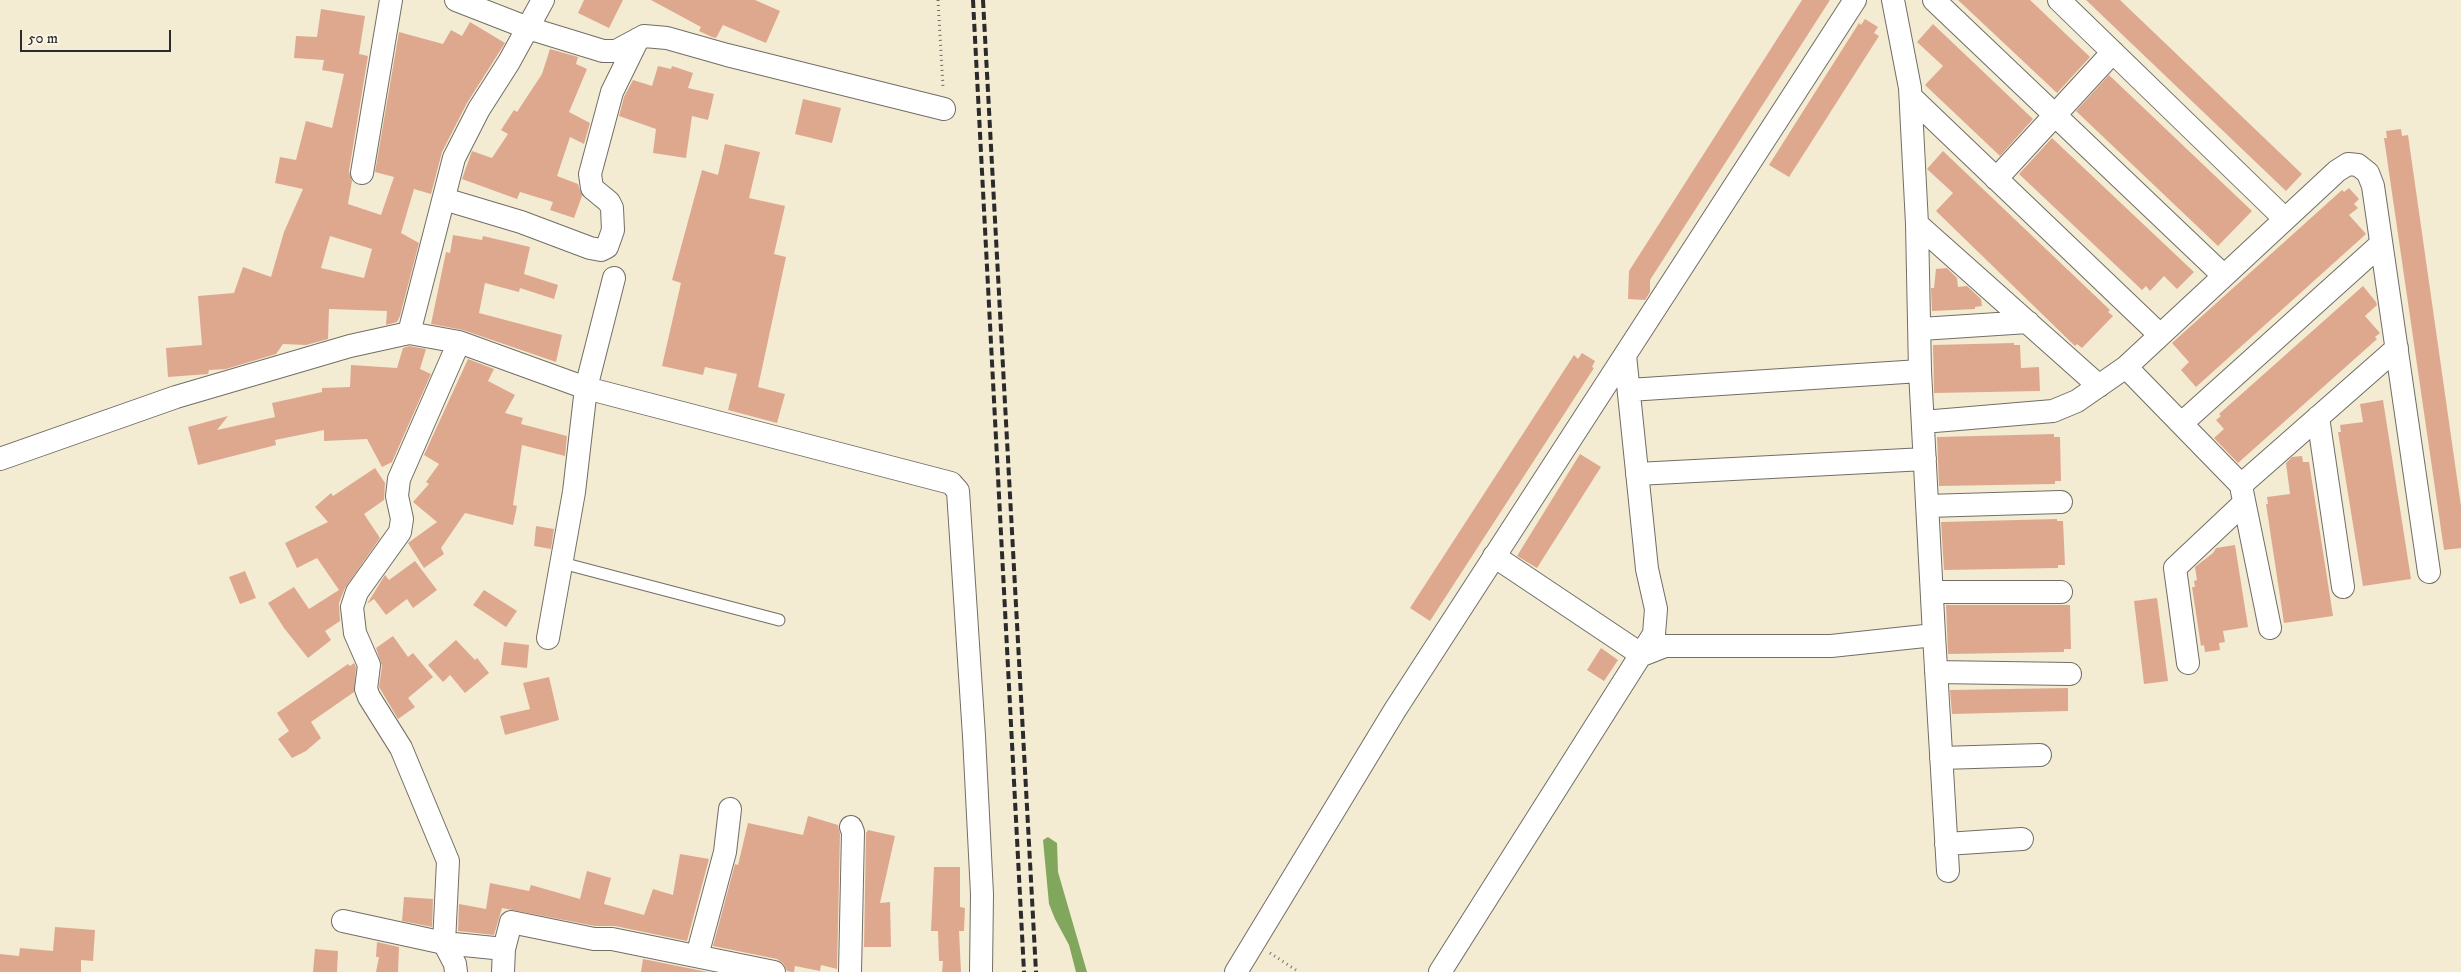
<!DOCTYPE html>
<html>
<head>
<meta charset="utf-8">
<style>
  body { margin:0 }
  #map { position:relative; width:2461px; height:972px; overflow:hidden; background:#f4ebd3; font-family:"IM FELL DW Pica",serif }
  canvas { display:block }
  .scale { position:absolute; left:20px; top:30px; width:151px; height:22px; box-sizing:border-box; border:2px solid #2b2b2b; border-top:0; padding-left:6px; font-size:15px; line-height:18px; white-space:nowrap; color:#2b2b2b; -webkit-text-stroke:4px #fcf5e5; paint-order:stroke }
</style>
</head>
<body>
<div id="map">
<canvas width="2461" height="972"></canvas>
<div class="scale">50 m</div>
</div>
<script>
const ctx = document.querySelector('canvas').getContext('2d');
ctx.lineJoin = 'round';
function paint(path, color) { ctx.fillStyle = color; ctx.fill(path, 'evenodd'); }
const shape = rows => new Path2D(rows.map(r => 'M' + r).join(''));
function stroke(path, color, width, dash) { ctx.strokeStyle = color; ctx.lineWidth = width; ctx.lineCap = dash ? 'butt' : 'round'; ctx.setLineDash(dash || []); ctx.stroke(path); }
const forest = shape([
  [1048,837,1057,843,1058,872,1087,972,1076,972,1069,945,1055,919,1049,904,1043,840]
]);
const building = shape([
  [584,0,623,0,609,28,578,13],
  [651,0,755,0,780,11,766,43,723,25,716,38,712,37,699,31,701,27],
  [1802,0,1830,0,1650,280,1650,292,1645,300,1628,299,1629,271],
  [1958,0,2030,0,2090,57,2057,93],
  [2086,0,2120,0,2302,174,2286,191],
  [321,9,365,16,359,54,368,56,349,171,352,181,348,204,381,215,394,177,375,172,399,32,443,44,451,30,462,36,470,22,505,43,467,103,442,152,431,194,414,189,401,233,419,243,400,316,397,322,386,325,387,311,329,309,328,339,306,345,283,344,276,354,226,369,209,370,208,374,168,377,166,348,202,345,198,296,234,293,243,267,271,277,284,232,303,189,275,183,280,157,296,160,306,121,332,128,344,74,322,70,324,60,294,58,296,36,317,37],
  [330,236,372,249,364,278,321,268],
  [1865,19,1878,27,1874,33,1879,36,1789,177,1769,165,1859,23,1861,25],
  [1933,24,2033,119,2000,156,1925,85,1943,66,1917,42],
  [550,49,578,57,576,64,587,69,569,112,590,123,584,144,570,137,557,176,578,184,582,196,574,218,550,210,553,202,520,192,517,199,462,179,472,151,492,158,508,134,501,130,514,110,517,112,542,74],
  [658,66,671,69,672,66,693,73,688,88,714,94,708,120,692,116,686,158,653,153,656,129,619,116,624,97,633,80,652,86],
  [2109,75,2252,211,2218,246,2076,111],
  [803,99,841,108,832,143,795,134],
  [2401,129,2402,136,2408,135,2461,506,2461,548,2444,550,2384,138,2387,138,2386,131],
  [2052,138,2194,272,2177,289,2164,276,2150,291,2146,286,2142,290,2019,174],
  [725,144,760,152,749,198,785,206,774,254,786,257,758,387,785,394,777,423,728,410,737,374,705,367,703,375,662,366,681,283,672,280,702,170,718,175],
  [1943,151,2110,310,2108,312,2113,316,2082,348,2077,344,2075,346,1936,211,1953,193,1927,169],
  [2349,188,2359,199,2354,204,2358,208,2349,215,2366,234,2196,387,2181,370,2189,362,2172,343,2342,190,2344,192],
  [453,235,482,240,483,236,530,247,524,274,558,285,554,299,520,288,519,292,485,283,479,313,562,335,556,362,463,330,431,324,446,252,450,253],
  [1947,268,1957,278,1958,287,1967,286,1981,299,1982,306,1975,307,1975,309,1932,311,1931,288,1934,288,1936,269],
  [2363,286,2376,302,2377,305,2365,316,2380,333,2375,337,2377,339,2238,463,2214,438,2224,429,2216,420,2221,416,2219,414],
  [2014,343,2014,345,2020,345,2021,368,2039,367,2040,391,1934,393,1933,345],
  [409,346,426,349,420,369,431,374,392,462,382,467,367,439,324,441,324,430,275,440,276,445,198,465,188,427,228,416,217,430,275,417,272,403,322,392,322,388,350,387,351,365,397,368,403,348],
  [1582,353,1595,361,1592,367,1594,368,1430,621,1410,608,1574,355,1578,359],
  [468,359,494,369,488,381,515,395,505,413,523,418,521,424,567,436,565,456,522,445,513,505,517,506,513,525,465,513,441,548,444,554,424,568,408,543,437,522,413,502,429,484,426,482,439,464,424,455],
  [2383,400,2411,579,2363,586,2338,432,2341,432,2340,425,2363,422,2360,404],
  [2054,434,2054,437,2060,437,2061,481,2055,481,2055,484,1939,486,1937,437],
  [1580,454,1601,467,1537,568,1517,556],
  [2302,456,2303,462,2309,462,2333,616,2284,623,2266,504,2268,504,2267,497,2290,494,2286,463,2292,457],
  [375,468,385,483,384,500,364,514,380,538,345,588,339,603,340,621,325,631,331,640,308,658,284,628,268,603,294,587,309,609,339,590,317,558,297,568,285,543,328,522,315,507,331,493,333,496],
  [2057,519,2057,521,2063,521,2065,565,2058,565,2058,568,1944,570,1941,522],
  [536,526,554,529,551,549,534,546],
  [2235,545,2248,627,2223,631,2225,642,2219,643,2220,650,2205,652,2204,645,2201,646,2192,587,2195,587,2194,581,2197,580,2195,567,2213,553,2216,548],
  [415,561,437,590,413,608,407,599,386,615,374,599,367,604,385,575,389,580],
  [245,571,256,598,240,604,229,577],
  [484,590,517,611,506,627,473,605],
  [2157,598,2168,681,2144,684,2134,601],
  [1946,605,2070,605,2071,649,2064,649,2064,652,1948,654],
  [393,636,408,657,413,653,433,677,408,698,415,707,398,719,379,687,382,666,376,648],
  [456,640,475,660,477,658,489,673,465,693,450,675,443,682,428,665],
  [504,642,529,645,527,668,501,665],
  [1601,648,1618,660,1604,681,1587,670],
  [354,663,356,667,354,692,311,722,321,738,306,751,292,758,278,739,289,731,277,713,348,664,350,666],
  [549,677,559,720,505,735,500,716,530,709,523,683],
  [2068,688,2068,711,1952,714,1950,690],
  [808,816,838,825,840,834,837,969,821,965,820,971,795,966,794,972,792,972,787,971,783,963,777,959,713,946,735,864,738,865,748,823,803,835],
  [868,830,895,836,880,903,890,902,891,947,864,947,866,833],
  [680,854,709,859,687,941,615,926,595,926,502,908,494,935,458,931,459,904,486,909,490,883,529,891,531,885,580,899,587,871,611,878,604,904,644,915,653,889,673,895],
  [934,867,960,867,960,907,965,908,964,931,959,931,961,972,942,972,943,961,939,961,938,931,931,931],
  [404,897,433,899,432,927,402,921],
  [55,927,95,930,93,961,81,960,81,972,0,972,0,954,19,956,20,948,53,951],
  [377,942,399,947,398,972,376,972,379,957,376,957],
  [315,949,338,951,337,972,313,972],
  [643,959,708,972,641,972]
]);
const path = shape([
  [938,0,943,87],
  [1270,953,1299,972]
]);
const lane = shape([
  [562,563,779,620]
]);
const street = shape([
  [456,0,528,28,603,51,616,51,644,36,667,38,727,55,944,109],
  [1934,0,2224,276],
  [2059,0,2285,219],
  [1911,97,2160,335],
  [362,173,391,0],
  [1996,179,2113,52],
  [444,199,521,222,590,248,601,250,607,247,613,230,612,208,609,202,592,188,590,174,612,92,638,39],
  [1917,224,2099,386],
  [1921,329,2028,322],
  [409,333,454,158,479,109,509,62,543,0],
  [2126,367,2241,485,2397,348],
  [1629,390,1920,371],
  [2318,417,2343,587],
  [1923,422,2053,411,2077,401,2126,367,2337,171,2348,164,2358,165,2368,173,2373,186,2429,572],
  [2182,423,2381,244],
  [0,459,176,397,350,346,409,333,459,342,586,388,951,483,958,491,974,736,982,894,981,972],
  [1637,474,1925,459],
  [2242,491,2270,628],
  [1927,506,2061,502],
  [1494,556,1642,655,1665,646,1831,646,1934,635,1920,371,1917,224,1910,88,1893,0],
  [1932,592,2061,592],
  [1934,635,1948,871],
  [548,638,574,492,586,388,614,278],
  [2188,663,2175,568,2244,503],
  [1936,672,2070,674],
  [1941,758,2040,755],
  [1946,844,2022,839],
  [343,921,444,943,504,949],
  [697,956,725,852,730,809],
  [456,972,455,964,444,943,448,861,401,748,369,697,366,689,369,665,355,633,352,607,357,592,400,532,402,519,397,496,399,479,459,342],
  [503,972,504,949,511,922,594,939,612,939,774,972],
  [850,972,853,832,851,827],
  [1236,972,1395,710,1625,355],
  [1440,972,1654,634,1656,609,1647,569,1625,355,1855,0]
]);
const rail = shape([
  [973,0,1024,972],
  [983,0,1036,972]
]);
paint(forest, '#81a75d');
paint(building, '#dea88f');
stroke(lane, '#716e66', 13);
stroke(street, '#716e66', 24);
stroke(path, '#716e66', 3, [1, 4]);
stroke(lane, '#fff', 11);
stroke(street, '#fff', 22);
stroke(rail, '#2b2b2b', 4, [8, 4]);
</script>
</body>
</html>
